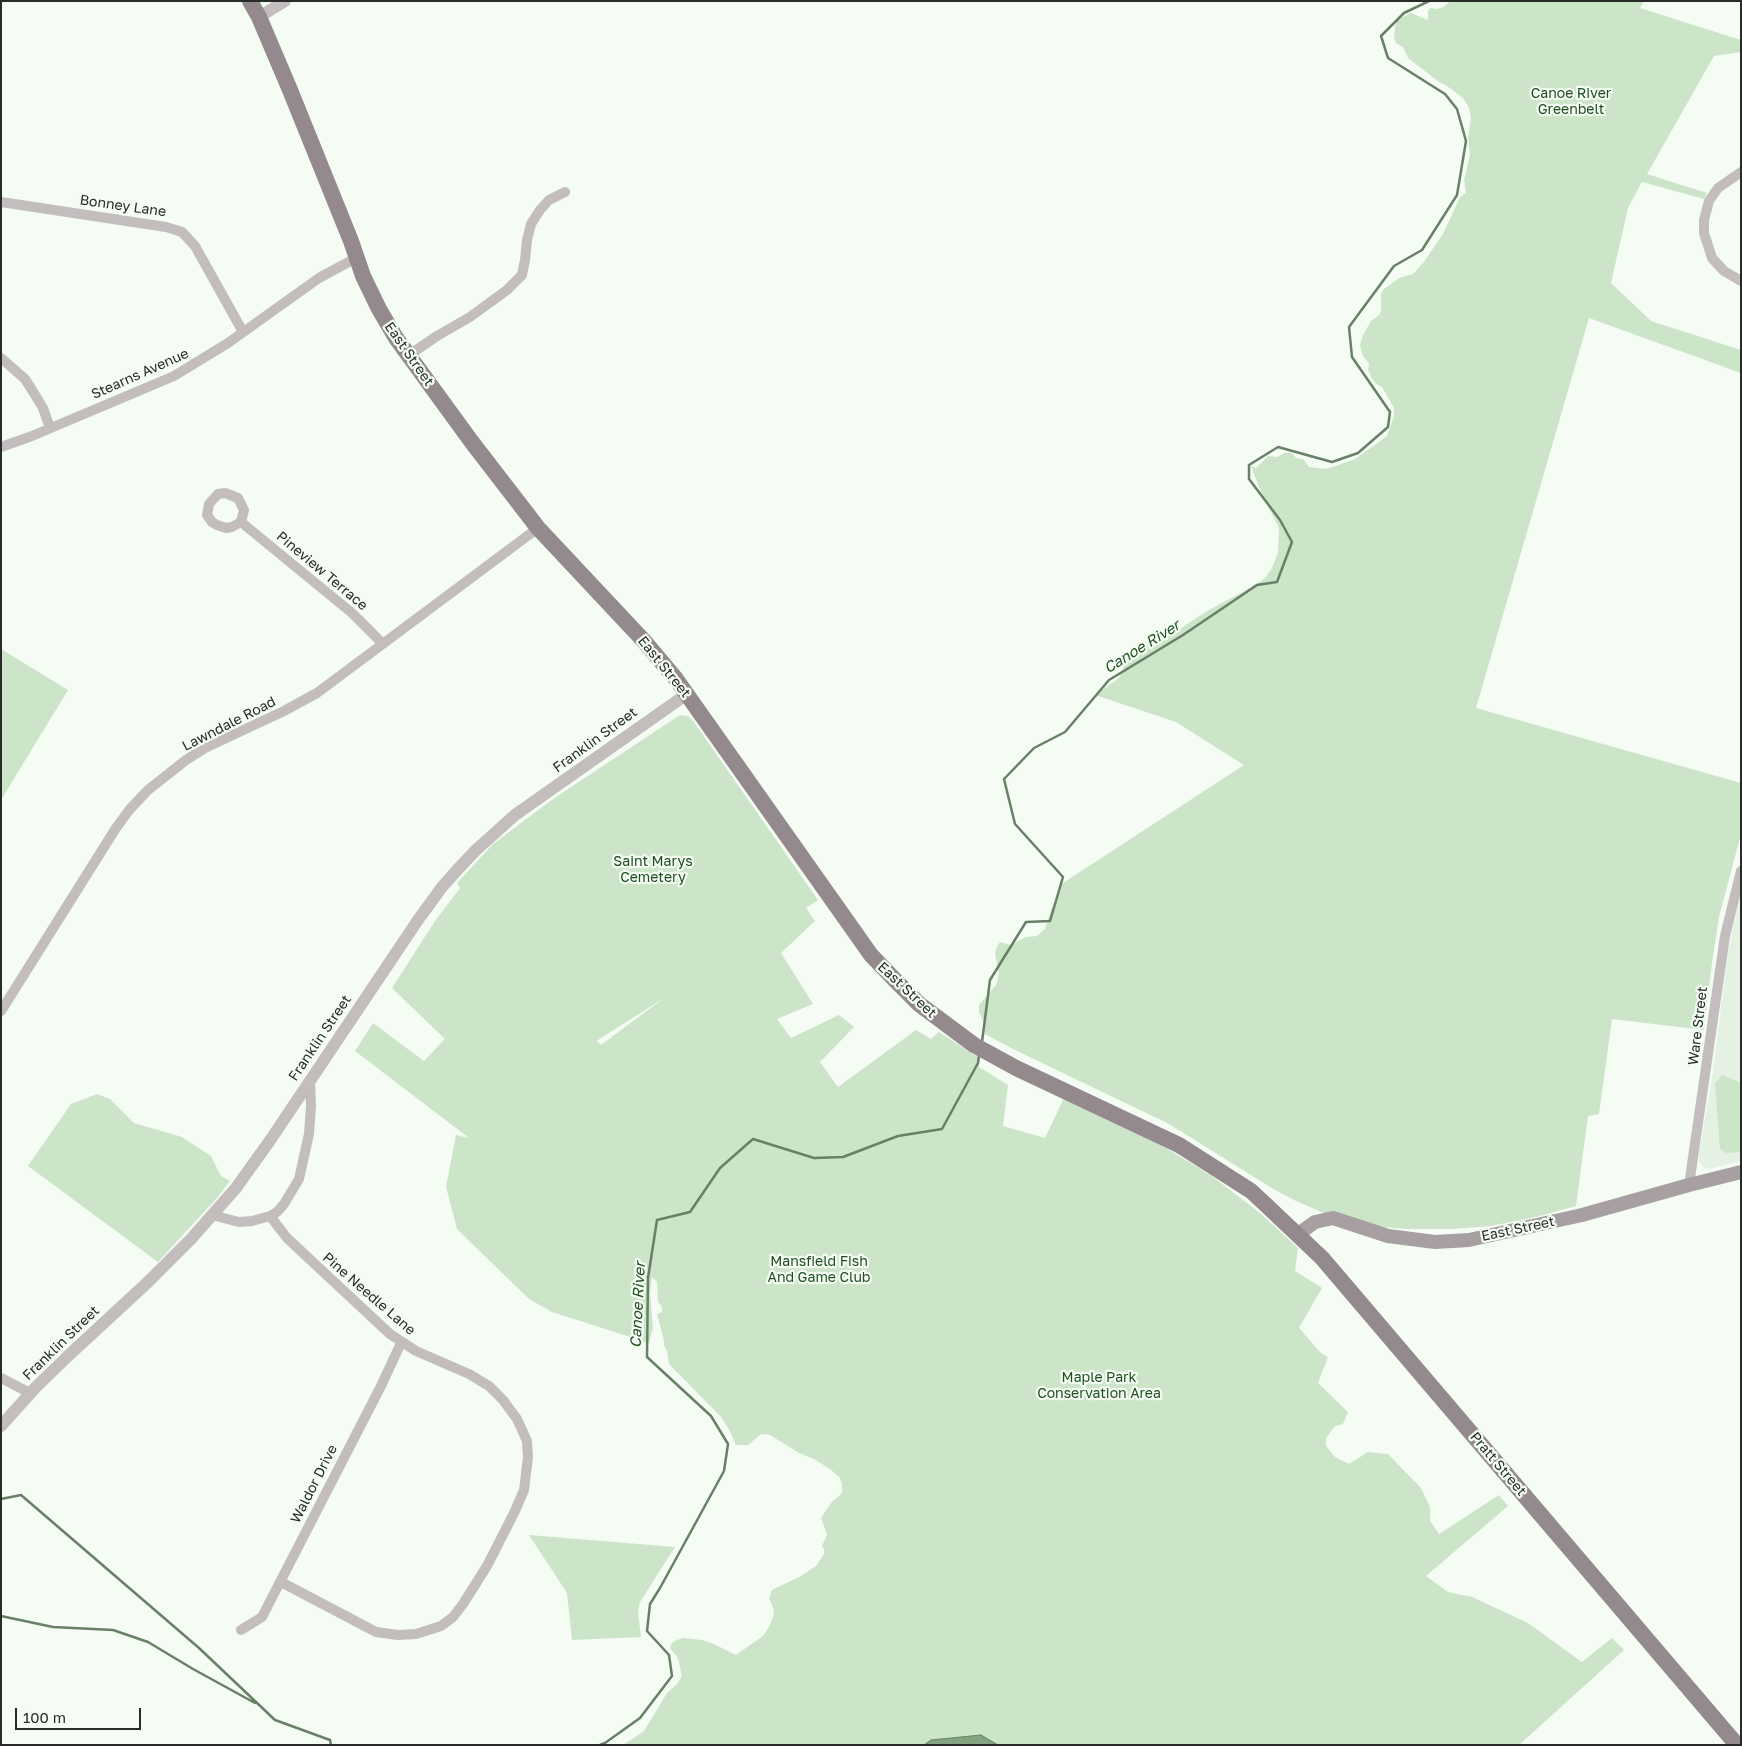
<!DOCTYPE html>
<html>
<head>
<meta charset="utf-8">
<style>
  body { margin:0 }
  #map { position:relative; width:1742px; height:1746px; overflow:hidden; background:#f4fcf4; font-family:"Golos Text",sans-serif }
  canvas { display:block }
  .frame { position:absolute; inset:0; border:2px solid #282b28; pointer-events:none }
  .scale { position:absolute; left:15px; top:1708px; width:126px; height:22px; box-sizing:border-box; border:2px solid #282b28; border-top:0; padding-left:6px; font-size:15px; line-height:18px; white-space:nowrap; color:#282b28; -webkit-text-stroke:4px #f4fcf4; paint-order:stroke }
</style>
</head>
<body>
<div id="map">
<canvas width="1742" height="1746"></canvas>
<div class="frame"></div>
<div class="scale">100 m</div>
</div>
<script>
const ctx = document.querySelector('canvas').getContext('2d');
ctx.lineJoin = 'round';
function paint(path, color) { ctx.fillStyle = color; ctx.fill(path, 'evenodd'); }
const shape = rows => new Path2D(rows.map(r => 'M' + r).join(''));
function stroke(path, color, width, dash) { ctx.strokeStyle = color; ctx.lineWidth = width; ctx.lineCap = dash ? 'butt' : 'round'; ctx.setLineDash(dash || []); ctx.stroke(path); }
function write(font, color, halo, rows, align = 'center') {
  ctx.font = font + ' "Golos Text",sans-serif'; ctx.lineWidth = 4.5; ctx.setLineDash([]); ctx.textBaseline = 'middle'; ctx.strokeStyle = halo; ctx.fillStyle = color; for (const [text, x, y, turn = 0] of rows) {
    ctx.save(); ctx.translate(x, y); ctx.rotate((+turn || 0) * Math.PI / 180); ctx.textAlign = isNaN(turn) ? turn : align; if (halo) ctx.strokeText(text, 0, 0); ctx.fillText(text, 0, 0); ctx.restore();
  }
}
const built = shape([
  [1741,892,1741,1161,1709,1169,1702,1166,1699,1161,1699,1153,1713,1071,1728,952]
]);
const green = shape([
  [1450,1,1644,1,1640,8,1741,40,1741,52,1714,56,1647,174,1707,193,1704,199,1642,182,1628,208,1611,283,1651,321,1741,350,1741,373,1589,318,1476,708,1741,783,1741,834,1719,917,1712,963,1704,1030,1612,1019,1599,1114,1588,1116,1576,1206,1536,1217,1491,1226,1452,1229,1406,1229,1383,1227,1326,1214,1296,1201,1275,1190,1169,1124,1011,1048,985,1034,985,1025,979,1012,979,1005,996,985,999,974,995,953,997,946,1000,942,1011,945,1026,937,1037,936,1045,929,1051,910,1063,883,1244,765,1176,722,1095,695,1119,678,1127,659,1135,650,1175,632,1207,611,1248,589,1264,579,1271,570,1278,553,1279,528,1261,492,1251,466,1256,468,1268,456,1277,457,1284,453,1292,453,1296,458,1303,459,1309,467,1326,469,1333,467,1355,459,1387,436,1394,416,1394,408,1382,387,1376,384,1371,377,1368,369,1369,364,1363,356,1360,345,1363,335,1371,321,1379,315,1381,311,1381,294,1384,289,1399,278,1413,274,1423,263,1443,234,1460,197,1466,193,1464,180,1470,155,1468,137,1471,118,1469,108,1463,98,1447,86,1439,82,1408,58,1403,47,1396,43,1394,37,1395,27,1397,20,1411,13,1428,20,1428,11,1430,8,1437,9,1445,6],
  [1,649,68,690,1,800],
  [680,715,688,716,694,722,818,900,806,908,815,921,781,953,813,1004,777,1019,791,1038,839,1015,854,1027,820,1062,838,1087,916,1030,931,1039,939,1032,979,1058,979,1067,1008,1085,1003,1126,1045,1138,1064,1098,1163,1146,1213,1177,1260,1213,1298,1248,1295,1271,1322,1288,1299,1328,1321,1353,1328,1357,1318,1383,1348,1412,1343,1424,1335,1426,1326,1438,1326,1446,1335,1457,1349,1464,1368,1452,1388,1454,1421,1488,1430,1507,1430,1521,1439,1534,1499,1495,1508,1506,1426,1576,1448,1592,1472,1597,1528,1623,1582,1662,1612,1638,1624,1650,1519,1745,623,1745,644,1731,667,1693,677,1684,682,1676,678,1658,670,1648,672,1643,677,1640,683,1638,702,1640,714,1644,736,1655,763,1636,769,1627,773,1617,774,1610,769,1598,772,1590,801,1576,816,1566,824,1554,824,1549,822,1546,827,1535,821,1518,831,1503,842,1493,842,1484,840,1478,830,1469,814,1459,799,1453,770,1435,761,1434,748,1445,736,1445,730,1431,721,1417,669,1364,667,1351,664,1346,664,1341,657,1314,662,1312,662,1306,658,1302,657,1282,652,1277,650,1293,653,1328,649,1343,552,1312,529,1299,457,1229,446,1187,456,1135,469,1138,355,1051,373,1023,424,1061,445,1039,392,988,435,921,460,888,457,883,493,844,553,799],
  [664,998,601,1045,597,1041,598,1040],
  [1722,1075,1741,1083,1741,1152,1726,1153,1720,1149,1715,1084],
  [97,1094,110,1099,134,1123,182,1137,211,1156,221,1176,230,1181,217,1198,158,1262,28,1166,71,1104],
  [529,1535,675,1547,640,1602,638,1612,641,1637,572,1640,567,1593]
]);
const water = shape([
  [981,1735,998,1745,924,1745,931,1740,981,1735]
]);
const stream = shape([
  [982,1042,990,980,1026,922,1050,921,1063,877,1015,824,1004,779,1034,748,1065,732,1109,680,1183,635,1257,585,1277,582,1292,542,1280,520,1249,479,1249,465,1278,447,1332,462,1358,453,1388,427,1390,412,1352,357,1349,327,1394,266,1422,250,1457,195,1466,141,1457,109,1445,94,1388,58,1381,36,1404,13,1429,1],
  [1,1499,21,1495,199,1648,275,1720,330,1740,331,1745],
  [1,1616,53,1627,113,1630,148,1642,193,1669,255,1703],
  [600,1745,605,1743,640,1718,672,1676,669,1655,647,1631,650,1604,660,1588,724,1471,728,1444,711,1416,647,1357,648,1278,657,1220,690,1212,720,1168,753,1139,814,1158,843,1157,898,1136,942,1129,978,1063,979,1055]
]);
const minor = shape([
  [1741,172,1718,188,1709,201,1704,220,1704,233,1712,258,1724,271,1741,281],
  [1,202,166,227,182,232,195,246,243,332],
  [409,355,437,336,470,317,507,290,522,275,525,260,527,240,531,224,540,210,549,200,565,192],
  [1,358,25,379,32,390,43,408,50,428],
  [1,447,32,436,174,376,228,343,319,278,356,258],
  [241,522,232,527,226,528,217,525,212,522,207,515,209,504,218,494,225,493,238,498,244,510,241,522,352,613,383,644],
  [1,1011,116,828,130,809,148,790,186,760,205,748,284,711,317,693,538,528],
  [1689,1185,1725,936,1741,871],
  [212,1215,239,1222,252,1221,270,1216,287,1238,390,1334,416,1351,469,1374,489,1386,503,1400,517,1419,527,1441,528,1457,524,1490,515,1511,487,1566,463,1604,453,1617,441,1626,416,1634,398,1635,376,1632,281,1582],
  [270,1216,277,1212,284,1204,299,1179,309,1134,311,1106,310,1080],
  [1,1378,30,1393],
  [241,1630,262,1617,381,1386,401,1343]
]);
const tertiary = shape([
  [259,17,285,1],
  [1,1426,35,1388,69,1355,148,1282,191,1239,236,1188,271,1139,418,920,442,887,458,869,476,850,515,815,687,694]
]);
const secondary = shape([
  [1298,1234,1315,1222,1333,1218,1388,1236,1435,1242,1469,1240,1582,1215,1689,1185,1741,1172]
]);
const primary = shape([
  [250,1,259,17,290,90,351,241,363,276,379,309,396,338,471,441,538,528,644,641,676,679,871,955,896,981,919,1004,974,1045,1016,1068,1179,1145,1251,1191,1265,1204,1322,1258,1737,1745]
]);
const parkNames = [
  ["Canoe River",1571,94],
  ["Greenbelt",1571,110],
  ["Saint Marys",653,862],
  ["Cemetery",653,878],
  ["Mansfield Fish",819,1262],
  ["And Game Club",819,1278],
  ["Maple Park",1099,1378],
  ["Conservation Area",1099,1394]
];
const streetNames = [
  ["Bonney Lane",123,206,8],
  ["East Street",409,354,55],
  ["Stearns Avenue",140,374,-24],
  ["Pineview Terrace",322,571,40],
  ["East Street",664,667,51],
  ["Lawndale Road",229,724,-27],
  ["Franklin Street",595,740,-36],
  ["East Street",907,990,43],
  ["Ware Street",1698,1026,-83],
  ["Franklin Street",320,1038,-56],
  ["East Street",1518,1229,-12],
  ["Pine Needle Lane",369,1294,41],
  ["Franklin Street",61,1343,-44],
  ["Pratt Street",1498,1464,50],
  ["Waldor Drive",314,1484,-63]
];
const waterNames = [
  ["Canoe River",1142,647,-32],
  ["Canoe River",638,1305,-87]
];
paint(built, '#e5f2e3');
paint(green, '#cce5c9');
paint(water, '#84a481');
stroke(water, '#688066', 1);
stroke(stream, '#688066', 2.5);
stroke(minor, '#c3bdbe', 10);
stroke(tertiary, '#c3bdbe', 12);
stroke(secondary, '#a79fa1', 14);
stroke(primary, '#948a8d', 16);
write('14px', '#204e1e', '#f4fcf4', parkNames);
write('14px', '#282b28', '#f4fcf4', streetNames);
write('italic 15px', '#225120', '#f4fcf4', waterNames);
</script>
</body>
</html>
